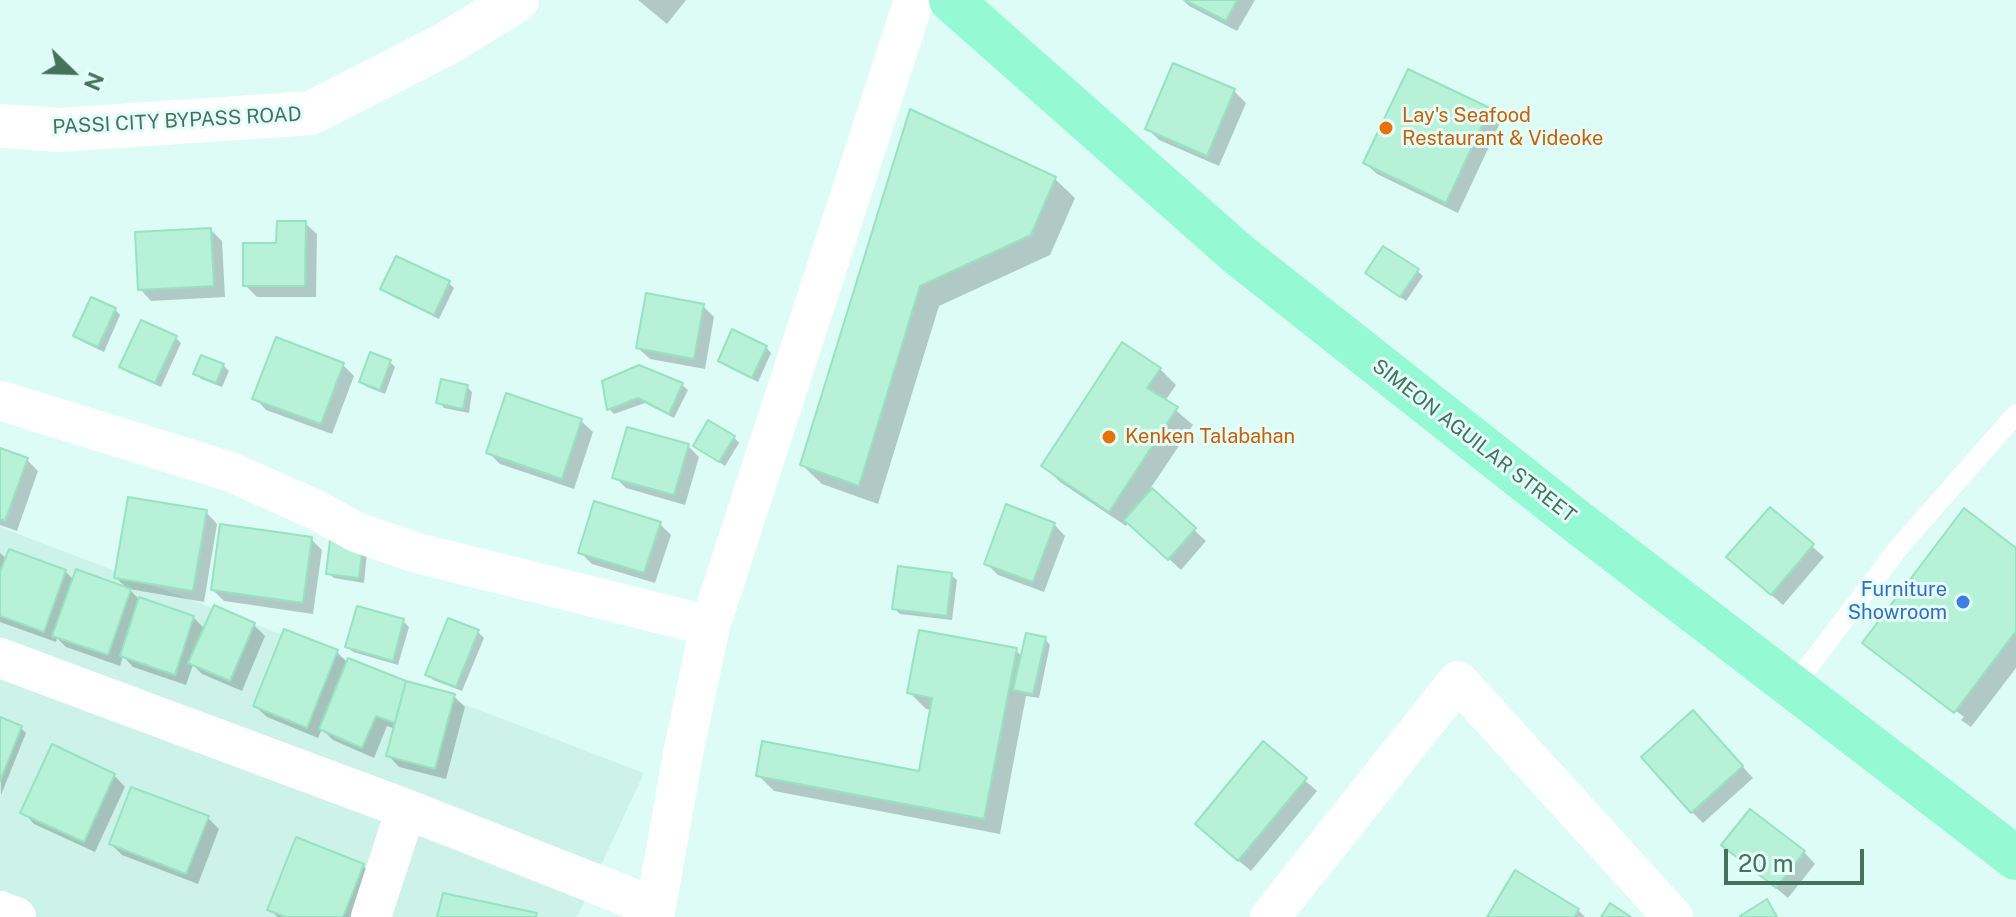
<!DOCTYPE html>
<html>
<head>
<meta charset="utf-8">
<style>
  body { margin:0 }
  #map { position:relative; width:2016px; height:917px; overflow:hidden; background:#defcf6; font-family:"Public Sans",sans-serif }
  canvas { display:block }
  .north { position:absolute; left:32px; top:32px; width:80px; height:80px; -webkit-text-stroke:6px #e4fff9; paint-order:stroke; rotate:113deg; font-size:22px; font-weight:700; line-height:32px; text-align:center; color:#47715d }
  .north::after { content:''; display:block; margin:auto; width:28px; height:36px; background:#47715d; clip-path:polygon(50% 0,100% 100%,50% 72%,0 100%) }
  .scale { position:absolute; left:1724px; top:849px; width:140px; height:36px; box-sizing:border-box; border:4px solid #47715d; border-top:0; padding-left:10px; font-size:24px; line-height:28px; white-space:nowrap; color:#47715d; -webkit-text-stroke:6px #e4fff9; paint-order:stroke }
</style>
</head>
<body>
<div id="map">
<canvas width="2016" height="917"></canvas>
<div class="north">N</div>
<div class="scale">20 m</div>
</div>
<script>
const ctx = document.querySelector('canvas').getContext('2d');
ctx.lineJoin = 'round';
function paint(path, color) { ctx.fillStyle = color; ctx.fill(path, 'evenodd'); }
const shape = rows => new Path2D(rows.map(r => 'M' + r).join(''));
function stroke(path, color, width, dash) { ctx.strokeStyle = color; ctx.lineWidth = width; ctx.lineCap = dash ? 'butt' : 'round'; ctx.setLineDash(dash || []); ctx.stroke(path); }
function write(font, color, halo, rows, align = 'center') {
  ctx.font = font + ' "Public Sans",sans-serif'; ctx.lineWidth = 6; ctx.setLineDash([]); ctx.textBaseline = 'middle'; ctx.strokeStyle = halo; ctx.fillStyle = color; for (const [text, x, y, turn = 0] of rows) {
    ctx.save(); ctx.translate(x, y); ctx.rotate((+turn || 0) * Math.PI / 180); ctx.textAlign = isNaN(turn) ? turn : align; if (halo) ctx.strokeText(text, 0, 0); ctx.fillText(text, 0, 0); ctx.restore();
  }
}
const residential = shape([
  [0,527,644,773,577,917,0,917]
]);
const shadow = shape([
  [638,0,686,0,667,24],
  [1183,0,1255,0,1237,31,1189,6],
  [1174,66,1234,91,1246,103,1219,166,1159,140,1148,129],
  [1409,72,1489,110,1501,121,1458,213,1377,174,1365,163],
  [911,112,1055,179,1075,198,1050,255,939,306,878,504,822,484,802,465],
  [305,223,317,234,316,297,257,297,245,285,278,245],
  [211,230,222,241,225,297,151,301,140,289],
  [1417,271,1423,276,1406,301,1373,278],
  [448,282,454,288,439,319,388,294,383,289],
  [703,306,714,317,705,369,650,359,638,348],
  [115,309,120,315,104,352,81,341,75,335],
  [175,337,181,343,161,387,127,372,121,366],
  [766,347,771,353,758,382,726,366,720,361],
  [390,362,395,367,385,394,367,387,361,381],
  [223,365,229,371,222,387,201,379,196,373],
  [343,365,354,376,332,434,266,410,255,398],
  [639,367,682,385,688,390,674,418,645,403,614,414,609,409],
  [1160,369,1176,385,1165,401,1193,425,1150,489,1206,541,1181,570,1129,522,1126,526,1060,482,1044,466],
  [467,387,472,392,469,413,444,408,439,402],
  [507,396,581,421,593,432,574,489,500,464,489,453],
  [734,437,739,443,725,466,695,446],
  [688,446,699,457,685,505,626,488,615,477],
  [0,450,27,460,38,471,17,531,0,525],
  [1770,509,1824,557,1783,605,1740,568],
  [206,512,217,524,204,602,129,589,139,599,193,617,205,629,254,625,265,636,242,691,202,674,193,665,186,685,133,667,123,656,120,666,66,647,57,638,56,642,0,622,0,553,7,559,65,571,74,580,129,590,116,578],
  [660,524,671,535,655,583,592,564,580,552],
  [1054,524,1065,536,1044,592,998,575,987,564],
  [311,539,322,550,313,614,224,601,213,590],
  [2016,550,2016,668,1971,727,1961,720,1964,717,1880,654,1880,657,1865,643],
  [367,552,364,583,334,578,328,573],
  [951,575,957,580,952,620,900,614,894,608],
  [449,620,478,632,484,638,462,691,433,680,428,674],
  [403,621,409,627,398,665,353,652,347,647],
  [1045,639,1050,645,1039,698,1026,696,1000,834,774,791,758,775,921,774,932,710,926,709,910,693,1016,650,1022,657],
  [337,652,348,663,454,696,465,707,446,779,399,767,388,755,395,729,387,726,374,758,333,740,322,729,318,738,267,717,255,706],
  [0,719,21,728,26,733,1,795],
  [1704,724,1753,778,1703,823,1692,812],
  [1263,744,1317,791,1251,871,1209,836],
  [114,775,125,787,95,852,34,824,23,812],
  [208,818,219,829,198,884,122,855,111,844],
  [1724,845,1804,852,1815,864,1788,898],
  [362,865,374,877,358,917,277,917,270,909],
  [1578,910,1585,917,1489,917]
]);
const building = shape([
  [1185,0,1237,0,1226,21,1185,0],
  [1173,63,1235,89,1207,156,1145,129,1173,63],
  [1408,69,1490,108,1446,203,1363,163,1408,69],
  [910,109,1056,177,1031,235,920,286,859,486,800,465,910,109],
  [277,221,306,221,305,286,243,286,243,243,276,243,277,221],
  [211,228,214,286,138,290,135,232,211,228],
  [1383,246,1419,269,1400,297,1365,273,1383,246],
  [396,256,450,281,434,315,380,289,396,256],
  [646,293,704,304,694,359,636,348,646,293],
  [91,297,116,308,98,347,73,336,91,297],
  [141,320,177,336,155,383,119,367,141,320],
  [732,329,767,346,752,378,718,361,732,329],
  [276,337,344,363,321,424,252,399,276,337],
  [1122,342,1161,368,1147,388,1178,407,1109,512,1041,466,1122,342],
  [370,352,391,360,380,390,359,382,370,352],
  [201,355,224,364,216,383,193,374,201,355],
  [639,365,683,383,669,414,638,398,607,410,602,381,639,365],
  [441,379,468,385,463,409,436,403,441,379],
  [506,393,582,419,562,479,486,453,506,393],
  [708,420,735,436,719,462,693,446,708,420],
  [627,427,689,444,674,495,612,478,627,427],
  [0,448,28,458,5,521,0,519,0,448],
  [1152,488,1196,528,1168,560,1124,520,1152,488],
  [128,497,207,510,193,591,114,578,128,497],
  [594,501,661,522,644,573,578,553,594,501],
  [1006,504,1055,523,1033,582,984,564,1006,504],
  [1770,507,1814,544,1771,595,1726,557,1770,507],
  [1964,508,2016,548,2016,631,1954,713,1862,643,1964,508],
  [220,524,312,537,303,603,211,590,220,524],
  [330,540,363,544,359,578,326,574,330,540],
  [9,549,66,570,44,632,0,616,0,572,9,549],
  [898,566,952,573,947,616,892,609,898,566],
  [76,569,131,589,108,655,52,636,76,569],
  [139,597,194,616,175,675,120,656,139,597],
  [214,605,255,623,230,681,188,663,214,605],
  [357,606,404,619,393,661,345,647,357,606],
  [448,618,479,630,456,687,425,675,448,618],
  [284,629,338,650,307,728,253,706,284,629],
  [919,630,1017,648,984,819,756,776,762,741,919,771,932,698,907,693,919,630],
  [1026,633,1046,637,1033,694,1013,690,1026,633],
  [348,658,406,681,395,723,376,716,362,748,319,729,348,658],
  [406,681,455,694,435,769,386,756,406,681],
  [1693,710,1743,766,1691,813,1641,757,1693,710],
  [0,717,22,726,0,781,0,717],
  [1263,741,1307,778,1238,861,1195,824,1263,741],
  [52,744,115,774,84,842,20,813,52,744],
  [131,787,209,816,186,874,109,844,131,787],
  [1750,809,1805,851,1776,888,1721,845,1750,809],
  [296,837,364,864,343,917,286,917,267,910,296,837],
  [1515,870,1579,909,1574,917,1487,917,1515,870],
  [443,893,537,913,536,917,437,917,443,893],
  [1767,899,1777,917,1740,917,1740,916,1767,899],
  [1610,903,1631,917,1601,917,1610,903]
]);
const service = shape([
  [1793,687,1900,546,2016,414]
]);
const minor = shape([
  [2,401,231,472,316,510,356,532,417,553,710,626],
  [0,658,406,809,654,907],
  [0,911,16,917],
  [371,917,406,809],
  [654,917,684,749,710,626,914,0],
  [1270,917,1458,681,1673,917]
]);
const secondary = shape([
  [0,126,60,130,311,113,448,43,517,0]
]);
const trunk = shape([
  [951,0,1238,254,1575,520,2016,858]
]);
const markers = [
  [1386,128,8,"#e8710a"],
  [1109,437,8,"#e8710a"],
  [1963,602,8,"#3f7fe0"]
];
const foodNames = [
  ["Lay's Seafood",1402,116],
  ["Restaurant & Videoke",1402,139],
  ["Kenken Talabahan",1125,437]
];
const streetNames = [
  ["PASSI CITY BYPASS ROAD",177,121,-3],
  ["SIMEON AGUILAR STREET",1474,441,38]
];
const shopNames = [
  ["Furniture",1947,590],
  ["Showroom",1947,613]
];
paint(residential, '#cdf3e9');
paint(shadow, '#0003');
paint(building, '#b6f1d8');
stroke(building, '#96e3c2', 2);
stroke(service, '#fff', 20);
stroke(minor, '#fff', 40);
stroke(secondary, '#fff', 44);
stroke(trunk, '#94f9d4', 44);
for (const [x, y, r, color] of markers) { const dot = new Path2D(); dot.arc(x, y, r, 0, 2 * Math.PI); ctx.fillStyle = color; ctx.fill(dot); stroke(dot, '#e4fff9', 3); }
write('20px', '#c56008', '#e4fff9', foodNames, 'left');
write('20px', '#47715d', '#e4fff9', streetNames);
write('20px', '#366cbe', '#e4fff9', shopNames, 'right');
</script>
</body>
</html>
